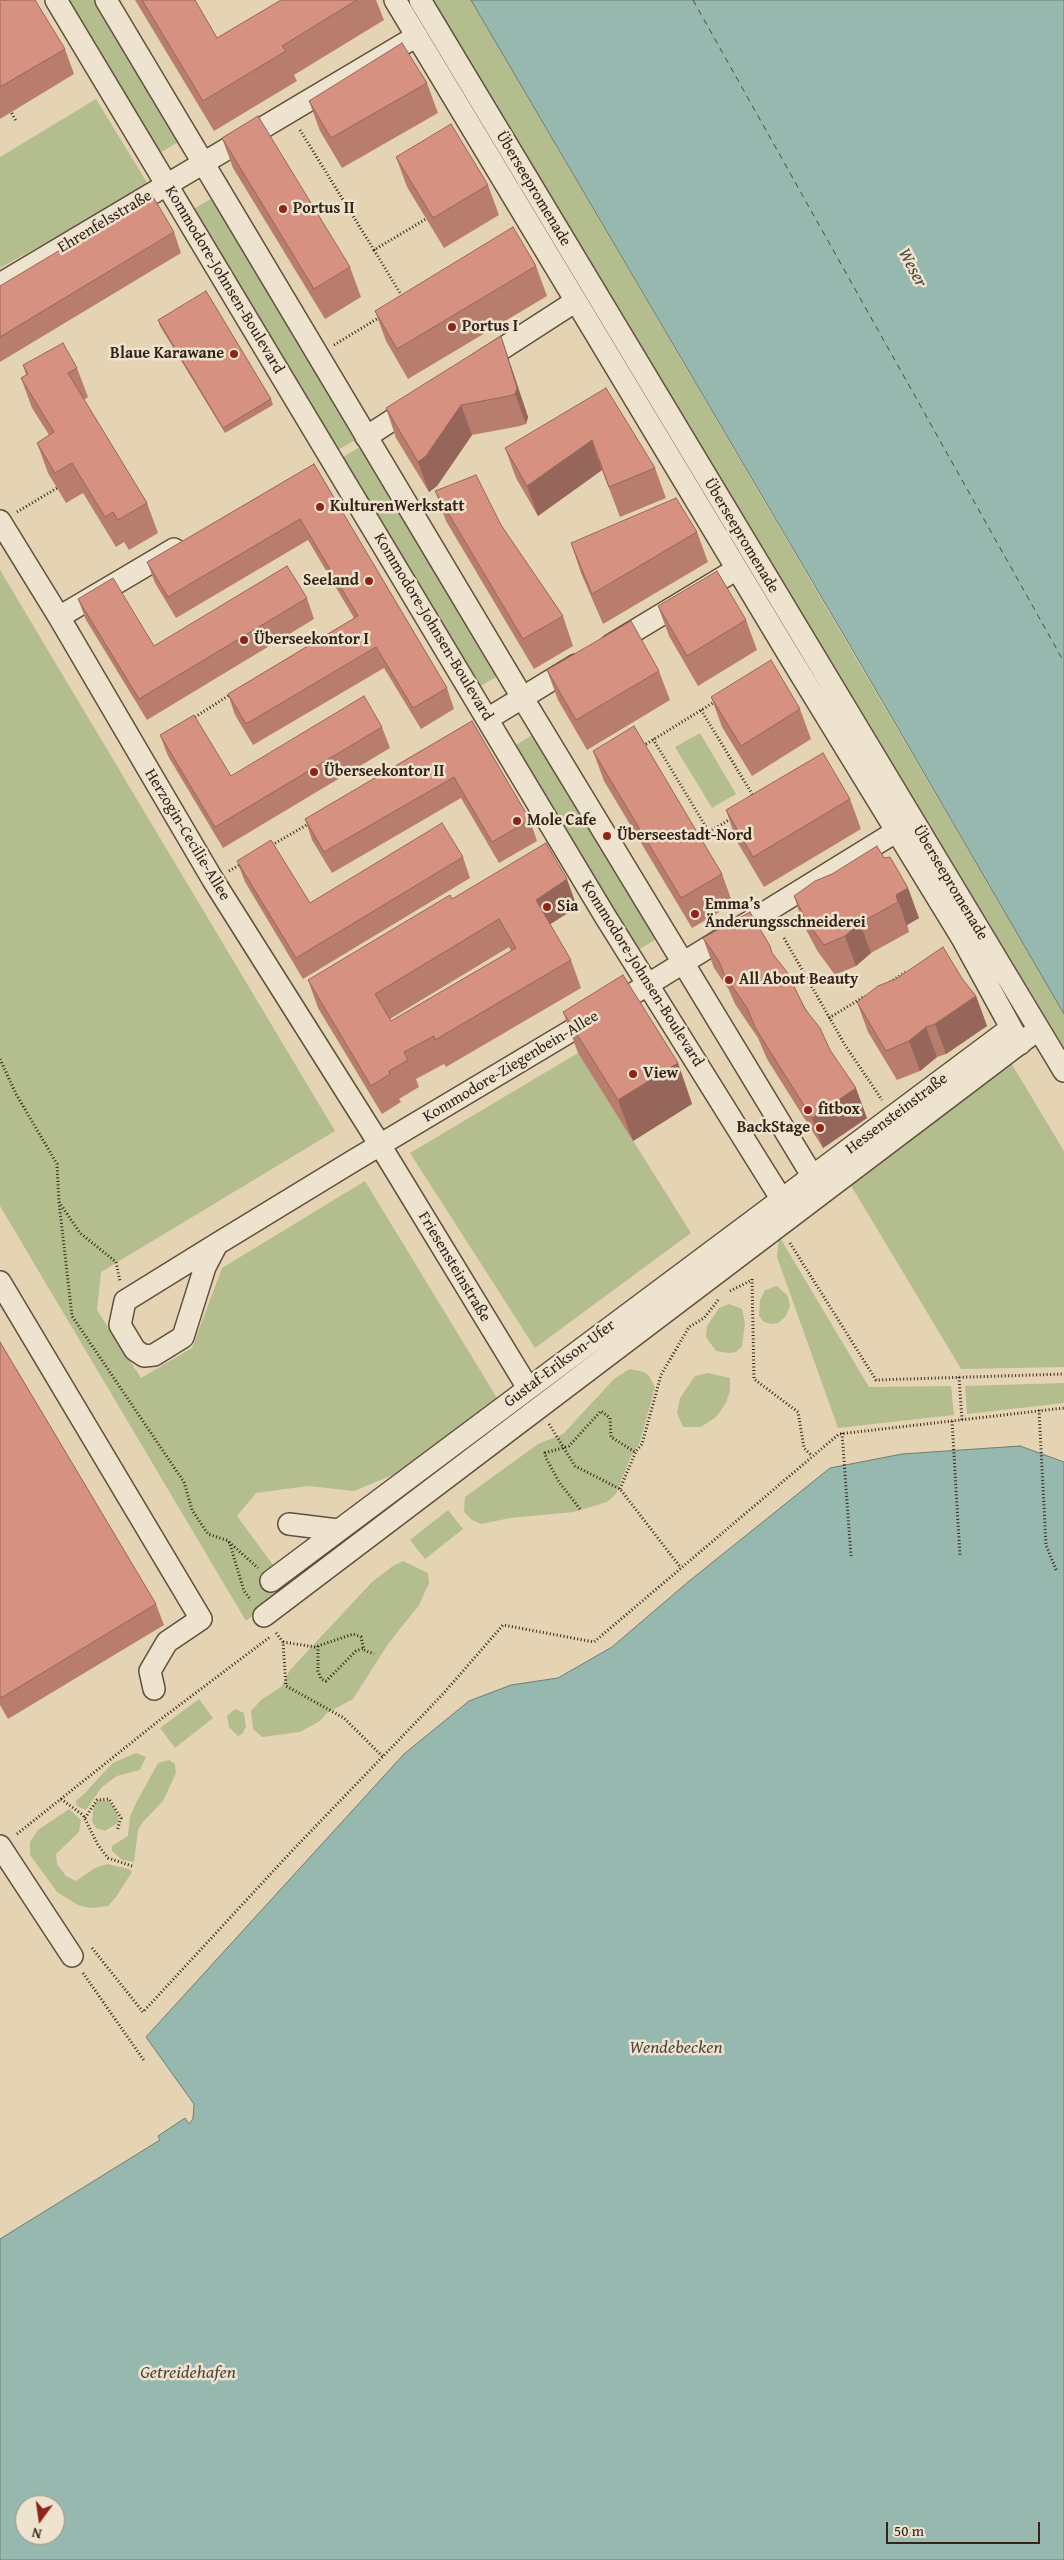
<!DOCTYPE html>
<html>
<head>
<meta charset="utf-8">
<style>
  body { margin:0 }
  #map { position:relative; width:1064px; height:2560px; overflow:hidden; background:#e5d4b4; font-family:"Gentium Book Plus",serif }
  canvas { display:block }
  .north { position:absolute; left:15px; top:2495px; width:50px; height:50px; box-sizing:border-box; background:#eee3ce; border:1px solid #a49685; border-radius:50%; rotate:194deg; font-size:14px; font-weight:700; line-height:20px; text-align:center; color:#352317 }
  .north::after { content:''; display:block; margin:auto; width:18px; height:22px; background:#8f2418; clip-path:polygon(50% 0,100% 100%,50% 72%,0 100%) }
  .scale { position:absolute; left:886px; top:2522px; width:154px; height:22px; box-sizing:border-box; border:2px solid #352317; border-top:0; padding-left:6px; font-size:15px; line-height:18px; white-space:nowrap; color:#352317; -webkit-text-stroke:4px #eee3ce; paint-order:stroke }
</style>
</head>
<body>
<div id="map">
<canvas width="1064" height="2560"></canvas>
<div class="north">N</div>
<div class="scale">50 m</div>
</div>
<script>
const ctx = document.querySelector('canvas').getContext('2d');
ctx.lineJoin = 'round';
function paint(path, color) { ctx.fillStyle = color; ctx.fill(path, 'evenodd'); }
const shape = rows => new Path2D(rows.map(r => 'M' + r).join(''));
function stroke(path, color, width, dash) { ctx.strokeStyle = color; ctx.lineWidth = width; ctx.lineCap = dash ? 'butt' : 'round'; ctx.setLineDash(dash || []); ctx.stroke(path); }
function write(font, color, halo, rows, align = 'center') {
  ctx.font = font + ' "Gentium Book Plus",serif'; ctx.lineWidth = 5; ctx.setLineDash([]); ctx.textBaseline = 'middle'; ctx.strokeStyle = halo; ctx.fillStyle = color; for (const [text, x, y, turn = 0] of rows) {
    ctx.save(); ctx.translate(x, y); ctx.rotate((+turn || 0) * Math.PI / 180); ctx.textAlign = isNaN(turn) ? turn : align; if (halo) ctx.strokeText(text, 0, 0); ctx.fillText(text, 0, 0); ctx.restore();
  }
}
const green = shape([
  [65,0,95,0,180,141,158,154],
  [428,0,471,0,1064,1014,1064,1054],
  [96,99,149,186,0,268,0,157],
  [214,197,359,438,336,451,192,210],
  [363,445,501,674,479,687,341,458],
  [0,570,335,1131,101,1272,97,1310,141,1378,192,1348,222,1268,365,1181,497,1398,407,1469,354,1491,308,1486,256,1493,237,1516,276,1569,268,1574,282,1593,246,1621,0,1206],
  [536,733,660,937,638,950,514,746],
  [700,733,736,794,712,808,675,747],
  [578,1053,691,1233,535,1348,410,1153],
  [1010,1061,1064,1151,1064,1367,961,1369,850,1184],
  [779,1236,869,1387,951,1386,954,1415,838,1428,777,1257],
  [777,1286,788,1296,790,1306,786,1316,778,1323,771,1324,764,1322,759,1316,760,1300,765,1290],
  [729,1304,742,1309,745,1323,742,1346,736,1352,729,1353,716,1351,706,1337,707,1326,719,1308],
  [630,1369,644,1372,649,1376,655,1387,640,1442,631,1456,616,1494,607,1502,574,1512,510,1518,481,1524,472,1520,464,1512,465,1497,538,1444,563,1434,615,1378],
  [708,1373,730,1378,730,1390,726,1403,716,1417,701,1427,683,1427,677,1413,680,1398,695,1376],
  [1064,1383,1064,1403,967,1414,965,1386],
  [448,1510,463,1529,425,1559,410,1540],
  [403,1561,428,1573,429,1583,419,1605,388,1644,353,1699,327,1713,320,1721,300,1732,262,1737,253,1729,251,1711,261,1700,281,1687,290,1670,372,1582,393,1566],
  [199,1699,213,1718,175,1748,160,1728],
  [235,1709,244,1713,246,1727,242,1734,238,1736,229,1727,227,1716],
  [136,1753,146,1757,140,1770,117,1776,102,1787,86,1810,77,1806,76,1801,85,1793,107,1769,113,1763],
  [169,1760,175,1764,176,1773,163,1801,142,1823,138,1830,134,1862,122,1860,112,1851,112,1846,128,1836,130,1817,136,1803,158,1763],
  [98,1800,109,1801,117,1813,119,1822,105,1831,96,1828,92,1821,94,1805],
  [69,1809,81,1820,79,1832,56,1854,57,1864,66,1876,76,1881,95,1868,107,1864,129,1869,132,1872,116,1897,108,1906,90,1908,78,1905,57,1892,30,1855,30,1842,38,1830]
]);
const water = shape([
  [471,0,1064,0,1064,1014,859,661,471,0],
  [1020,1446,1064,1462,1064,2560,0,2560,0,2239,160,2140,158,2136,185,2118,189,2124,193,2119,194,2104,146,2037,404,1754,469,1701,511,1685,558,1678,612,1647,688,1582,830,1468,902,1454,1020,1446],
  [25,2505,55,2505,55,2535,25,2535,25,2505]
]);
const ferry = shape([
  [693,0,1064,662]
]);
const path = shape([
  [10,110,16,121],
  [300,130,374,250,426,219],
  [374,250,403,298],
  [334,345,380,317],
  [17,512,57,488],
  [701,710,754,797],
  [192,719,231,694],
  [653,739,709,832,732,818],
  [643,746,716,701],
  [272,845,310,823],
  [229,871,241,864],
  [784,938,845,1045,882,1100],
  [890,982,906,972],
  [829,1018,865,996],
  [0,1059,16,1094,57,1164,59,1202,80,1233,116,1262,120,1281],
  [59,1202,72,1316,184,1482,192,1510,208,1534,229,1541,244,1591,251,1600],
  [790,1243,876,1380,1064,1374],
  [752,1279,754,1379,798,1412,804,1448,812,1456],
  [730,1291,752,1280],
  [959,1377,962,1420],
  [1039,1410,1046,1545,1057,1572],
  [952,1421,960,1556],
  [549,1424,575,1466,620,1489,681,1568],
  [842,1433,851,1556],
  [620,1489,636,1451,642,1444,661,1375,689,1327,704,1318,719,1299],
  [580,1509,559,1482,546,1458,545,1453,569,1446,601,1411,610,1418,611,1437,635,1452],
  [229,1542,258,1568],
  [276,1633,283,1642,286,1686,344,1718,383,1757],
  [283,1642,315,1647,353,1634,361,1637,364,1650,374,1654],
  [318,1646,318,1671,321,1679,326,1681,356,1651,364,1648],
  [61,1799,83,1815,98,1845,108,1858,132,1866],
  [85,1818,97,1800,109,1799,121,1818,117,1831],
  [17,1834,161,1719,270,1637],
  [92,1948,143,2012,289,1854,443,1694,503,1625,594,1642,839,1434,1064,1408],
  [83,1973,145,2062]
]);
const minor = shape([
  [56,0,605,916,782,1200],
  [106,0,522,697,813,1177],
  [395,0,790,657,962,938,1020,1044],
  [420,0,1064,1071],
  [0,284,417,36],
  [480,363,576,301],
  [366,437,414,406],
  [0,521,59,617,213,880,380,1145,528,1388],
  [59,617,174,549],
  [611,645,737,569],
  [489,718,576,665],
  [217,1244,205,1267,183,1337,154,1355,144,1356,135,1350,120,1325,125,1301,217,1244,353,1161,626,998,897,831],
  [0,1282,201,1619,167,1642,150,1671,154,1689],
  [289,1524,338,1530],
  [271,1581,1011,1028],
  [264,1616,1031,1035],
  [0,1846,72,1956]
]);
const wall = shape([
  [0,0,65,49,74,74,0,119],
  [135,0,195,0,217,38,281,0,376,0,384,20,294,75,297,81,214,131],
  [427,83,438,113,342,168,320,131,309,101],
  [222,138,350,267,361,297,325,319,233,168],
  [396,157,488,185,499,215,444,248,407,187],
  [174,232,181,253,0,362,0,286],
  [536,266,547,296,408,379,386,341,375,311],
  [158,320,271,399,273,405,225,433,160,326],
  [23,365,77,368,88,397,84,400,147,503,158,533,129,550,124,542,116,547,83,493,66,503,48,473,37,443,49,435,32,408,21,378,26,375],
  [511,366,528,417,526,424,520,426,472,435,437,486,429,492,396,438,386,408],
  [505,448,655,468,666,498,620,517,602,470,538,516,516,478],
  [314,464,447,688,454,709,421,729,384,668,253,745,235,715,228,694,354,618,308,540,176,618,155,583,147,562],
  [435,491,501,525,563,616,573,646,534,669,446,521],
  [697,532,708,562,603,624,581,573,571,543],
  [307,598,314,619,147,720,86,620,78,599,154,646],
  [658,606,746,620,757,650,698,686,669,636],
  [547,670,659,671,670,700,587,750,558,700],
  [711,697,800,709,811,739,752,776,722,727],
  [472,721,530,820,537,841,499,863,461,798,332,873,312,840,305,819],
  [382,727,390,748,223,848,168,756,160,735,231,776],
  [593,751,722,874,733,904,692,928,604,781],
  [850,799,861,829,764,887,736,840,726,810],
  [463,857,470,878,303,979,245,882,237,861,310,903],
  [884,858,908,888,919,918,907,925,909,932,871,953,856,966,835,975,818,952,804,926,794,896],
  [452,899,577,907,550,924,571,960,581,988,446,1067,444,1064,416,1079,419,1087,399,1099,401,1102,382,1114,318,1008,308,980],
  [509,947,511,951,391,1021,390,1019],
  [703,938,774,955,830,1050,867,1118,823,1148,767,1059,758,1038,735,1004,729,990,714,968],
  [963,980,976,996,987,1026,946,1054,937,1057,920,1071,897,1080,868,1032,857,1002],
  [563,1012,678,1063,692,1104,633,1141,578,1053],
  [0,1342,156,1604,164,1625,8,1719,0,1705]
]);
const shadedWall = shape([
  [501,336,528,417,526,424,515,394],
  [461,405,472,435,437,486,429,492,418,462],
  [592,440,602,470,538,516,527,486],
  [567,879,577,907,546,927,536,900],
  [908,888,919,918,907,925,909,932,896,895],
  [860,923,871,953,856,966,845,936],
  [976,996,987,1026,946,1054,935,1024],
  [926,1027,937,1057,920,1071,909,1041],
  [678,1063,692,1104,633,1141,618,1100],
  [856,1088,867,1118,823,1148,812,1118]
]);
const building = shape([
  [0,0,4,0,5,1,6,0,35,0,65,49,0,87,0,0],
  [142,0,195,0,217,38,281,0,357,0,282,46,286,51,203,101,142,0],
  [402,43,427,83,331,138,309,101,402,43],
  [258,116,350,267,314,289,222,138,258,116],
  [451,124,488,185,433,218,396,157,451,124],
  [152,195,174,232,0,337,0,286,152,195],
  [513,227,536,266,397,349,375,311,513,227],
  [206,291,271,399,223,428,158,320,206,291],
  [501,336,517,388,515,394,509,396,461,405,426,456,418,462,386,408,501,336],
  [63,343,77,368,68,373,147,503,118,520,113,512,105,517,72,463,55,473,37,443,54,432,21,378,28,374,23,365,63,343],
  [606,388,655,468,609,487,592,440,527,486,505,448,606,388],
  [314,464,447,688,413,708,376,647,246,724,228,694,358,616,300,519,168,597,147,562,314,464],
  [476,475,501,525,563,616,523,639,435,491,476,475],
  [676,498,697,532,592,594,571,543,676,498],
  [287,566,307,598,139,699,78,599,113,578,154,646,287,566],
  [717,571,746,620,687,656,658,606,717,571],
  [631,621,659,671,576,720,547,670,631,621],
  [771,660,800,709,741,746,711,697,771,660],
  [364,696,382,727,215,827,160,735,194,715,231,776,364,696],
  [472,721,530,820,492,842,454,777,324,852,305,819,472,721],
  [634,726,722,874,681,898,593,751,634,726],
  [823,753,850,799,753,857,726,810,823,753],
  [442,823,463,857,296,958,237,861,271,840,310,903,442,823],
  [546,843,567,879,536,900,571,960,435,1040,434,1036,404,1052,408,1060,389,1071,390,1074,371,1086,308,980,450,895,452,899,546,843],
  [499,919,516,948,391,1021,375,994,499,919],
  [877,846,884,858,890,857,908,888,896,895,898,902,860,923,845,936,824,945,807,922,794,896,815,881,832,874,877,846],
  [750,912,770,946,772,953,787,972,805,1009,820,1028,830,1050,856,1088,812,1118,756,1029,747,1008,724,974,719,961,703,938,750,912],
  [943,947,963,980,976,996,935,1024,926,1027,909,1041,886,1051,857,1002,878,986,896,979,943,947],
  [623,975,678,1063,618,1100,563,1012,623,975],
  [0,1342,156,1604,1,1698,0,1696,0,1342]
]);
const markers = [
  [283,209,5,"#8f2418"],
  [452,327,5,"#8f2418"],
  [234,354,5,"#8f2418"],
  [320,507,5,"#8f2418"],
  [369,581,5,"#8f2418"],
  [244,640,5,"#8f2418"],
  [314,772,5,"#8f2418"],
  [517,821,5,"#8f2418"],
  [607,836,5,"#8f2418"],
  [547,907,5,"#8f2418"],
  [695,914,5,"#8f2418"],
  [729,980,5,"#8f2418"],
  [633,1074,5,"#8f2418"],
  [808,1110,5,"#8f2418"],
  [820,1128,5,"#8f2418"]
];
const streetNames = [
  ["Überseepromenade",533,189,59],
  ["Ehrenfelsstraße",105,222,-31],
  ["Kommodore-Johnsen-Boulevard",224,280,59],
  ["Überseepromenade",741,536,59],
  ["Kommodore-Johnsen-Boulevard",433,627,59],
  ["Herzogin-Cecilie-Allee",187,835,59],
  ["Überseepromenade",950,883,59],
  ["Kommodore-Johnsen-Boulevard",642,974,58],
  ["Kommodore-Ziegenbein-Allee",511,1067,-31],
  ["Hessensteinstraße",897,1114,-37],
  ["Friesensteinstraße",454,1267,59],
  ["Gustaf-Erikson-Ufer",560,1364,-37]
];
const poiNames = [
  ["Portus II",293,209],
  ["Portus I",462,327],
  ["Blaue Karawane",224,354,"right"],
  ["KulturenWerkstatt",330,507],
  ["Seeland",359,581,"right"],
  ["Überseekontor I",254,640],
  ["Überseekontor II",324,772],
  ["Mole Cafe",527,821],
  ["Überseestadt-Nord",617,836],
  ["Emma’s",705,905],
  ["Änderungsschneiderei",705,923],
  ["Sia",557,907],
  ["All About Beauty",739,980],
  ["View",643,1074],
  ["fitbox",818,1110],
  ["BackStage",810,1128,"right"]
];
const waterNames = [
  ["Weser",912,268,62],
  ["Wendebecken",676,2048],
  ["Getreidehafen",188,2373]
];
paint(green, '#b3bd8e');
paint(water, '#96b8af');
stroke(water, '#6f7c72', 1);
stroke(ferry, '#4d483d', 1, [6, 5]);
stroke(minor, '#614f3e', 24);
stroke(path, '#352317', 3, [1, 2.5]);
stroke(minor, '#eee3ce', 21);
paint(wall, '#b97d6e');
paint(shadedWall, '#96665a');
paint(building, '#d79180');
stroke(building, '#96665a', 1);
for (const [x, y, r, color] of markers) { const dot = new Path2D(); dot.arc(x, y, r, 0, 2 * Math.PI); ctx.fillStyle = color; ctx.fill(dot); stroke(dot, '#eee3ce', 2); }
write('16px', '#352317', '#eee3ce', streetNames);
write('bold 16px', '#352317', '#eee3ce', poiNames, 'left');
write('italic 18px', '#4d483d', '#eee3ce', waterNames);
</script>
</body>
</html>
